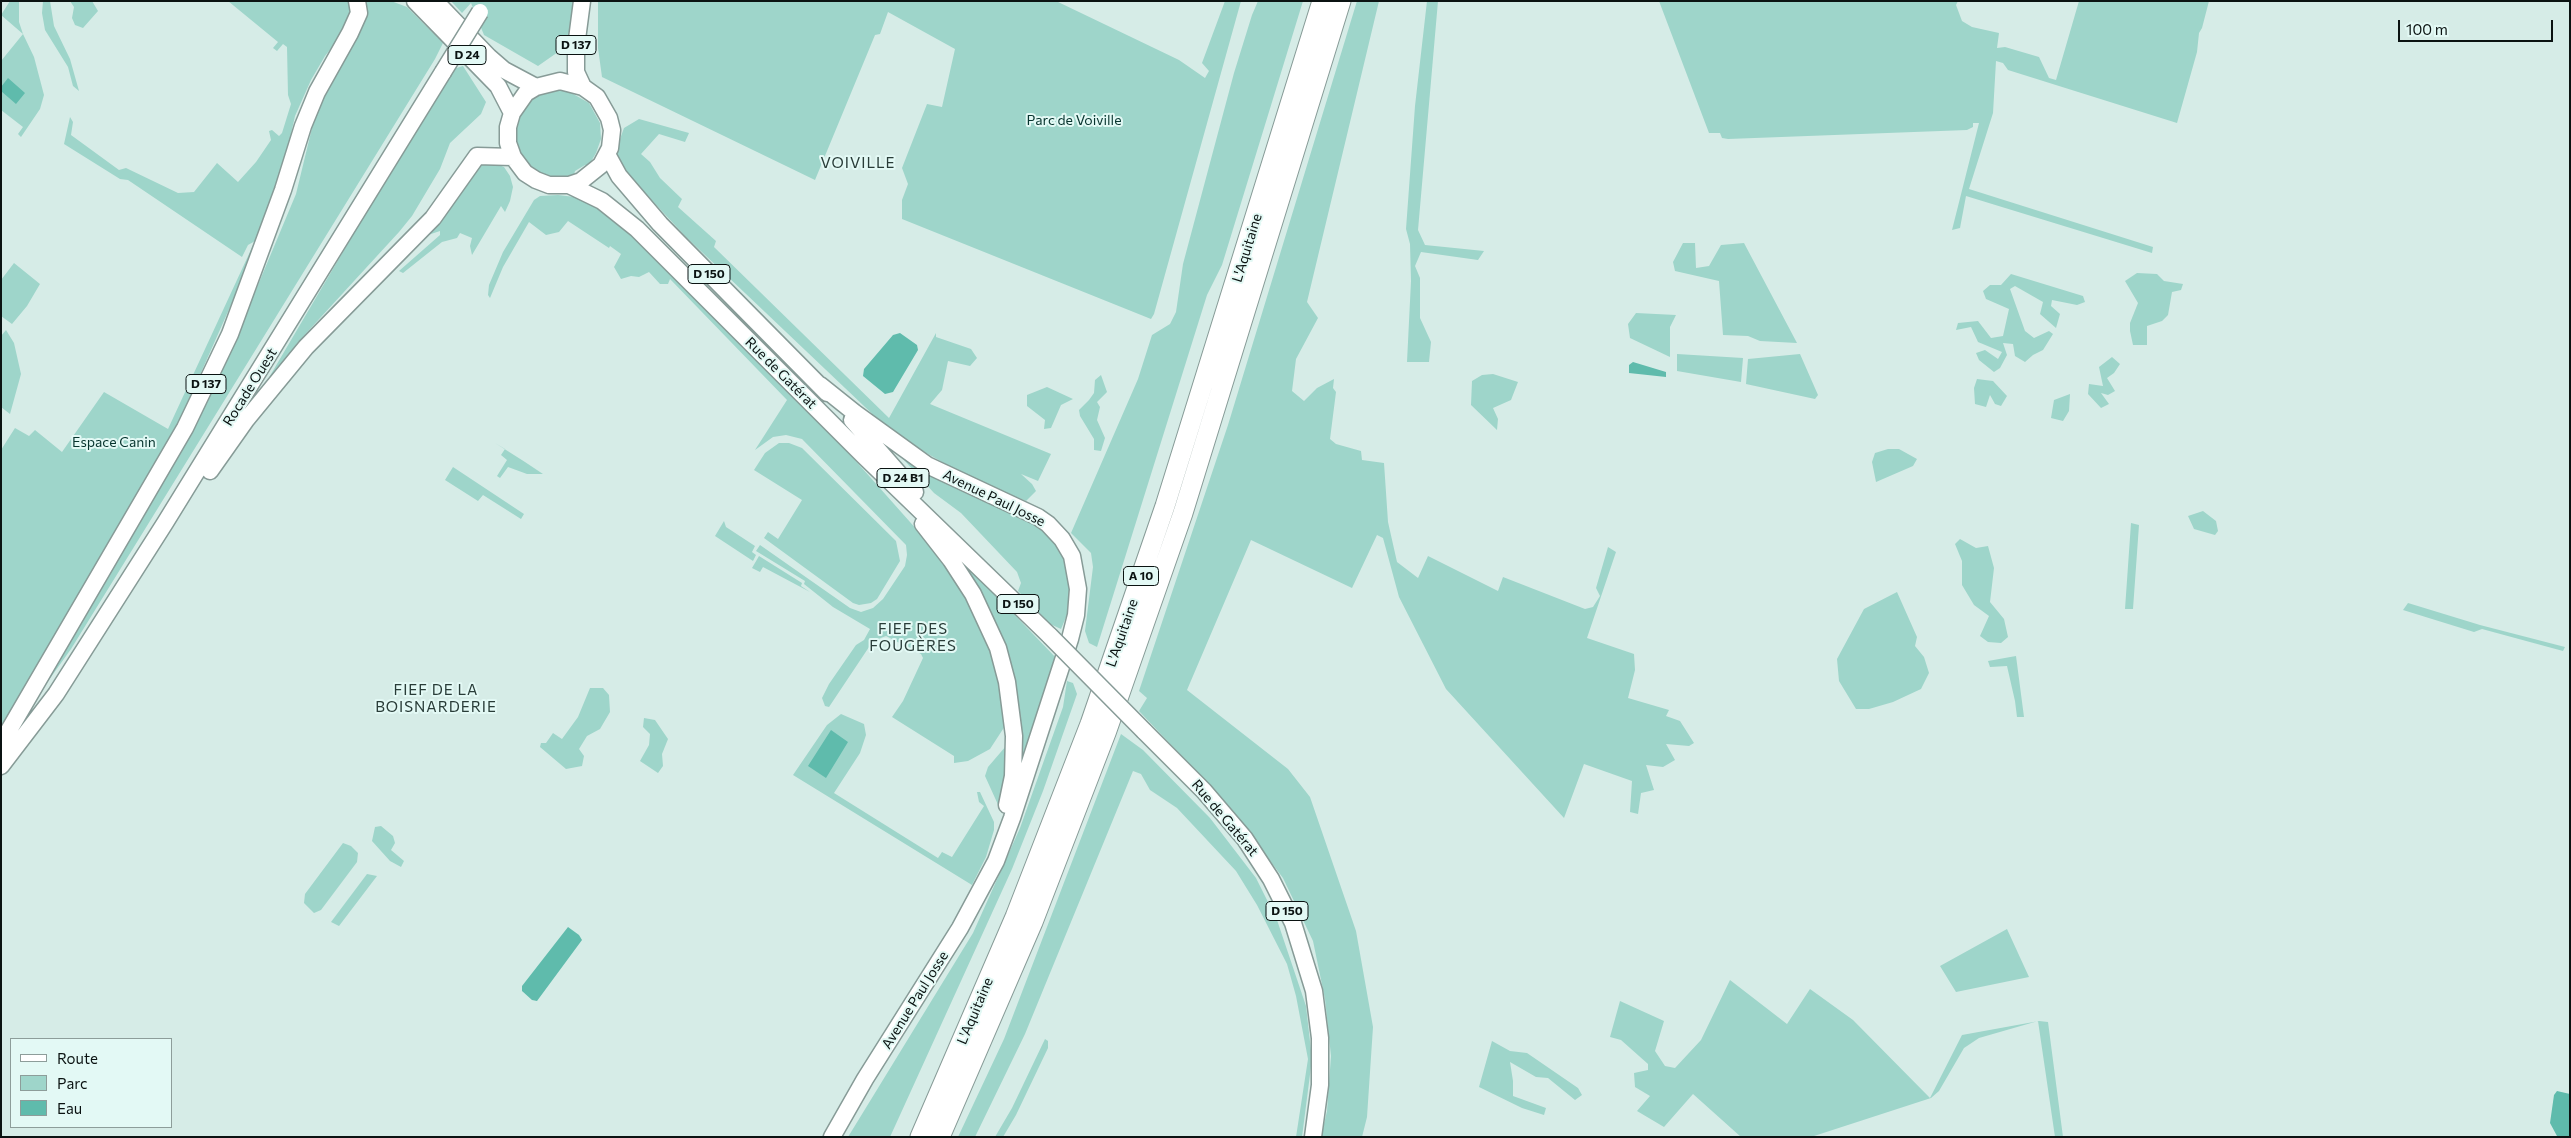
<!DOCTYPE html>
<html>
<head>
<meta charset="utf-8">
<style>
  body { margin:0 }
  #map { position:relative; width:2571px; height:1138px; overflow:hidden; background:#d6ece7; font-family:Commissioner,sans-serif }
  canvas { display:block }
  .frame { position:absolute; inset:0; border:2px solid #0b1312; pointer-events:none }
  .legend { position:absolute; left:10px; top:1038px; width:162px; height:90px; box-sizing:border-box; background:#e3f9f5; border:1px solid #8d9d9a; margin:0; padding:6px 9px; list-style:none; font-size:15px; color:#0b1312 }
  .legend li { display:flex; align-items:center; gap:10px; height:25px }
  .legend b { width:25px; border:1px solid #8d9d9a }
  .scale { position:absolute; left:2398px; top:20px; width:155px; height:22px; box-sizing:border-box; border:2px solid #0b1312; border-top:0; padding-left:6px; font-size:15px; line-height:18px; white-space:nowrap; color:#0b1312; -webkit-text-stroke:4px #e3f9f5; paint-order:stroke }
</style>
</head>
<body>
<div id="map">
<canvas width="2571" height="1138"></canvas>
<div class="frame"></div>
<ul class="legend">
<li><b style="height:6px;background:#fff"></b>Route</li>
<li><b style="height:14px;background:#9ed5ca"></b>Parc</li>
<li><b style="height:14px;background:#5fbbac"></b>Eau</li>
</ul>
<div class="scale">100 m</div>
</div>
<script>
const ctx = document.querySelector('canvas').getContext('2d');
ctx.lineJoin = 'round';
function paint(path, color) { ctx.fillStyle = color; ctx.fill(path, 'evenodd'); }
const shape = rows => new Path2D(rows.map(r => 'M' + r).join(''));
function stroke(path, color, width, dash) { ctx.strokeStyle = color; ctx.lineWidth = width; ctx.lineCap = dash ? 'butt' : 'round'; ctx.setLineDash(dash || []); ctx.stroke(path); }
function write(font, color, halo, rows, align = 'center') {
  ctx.font = font + ' Commissioner,sans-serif'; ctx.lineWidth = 4; ctx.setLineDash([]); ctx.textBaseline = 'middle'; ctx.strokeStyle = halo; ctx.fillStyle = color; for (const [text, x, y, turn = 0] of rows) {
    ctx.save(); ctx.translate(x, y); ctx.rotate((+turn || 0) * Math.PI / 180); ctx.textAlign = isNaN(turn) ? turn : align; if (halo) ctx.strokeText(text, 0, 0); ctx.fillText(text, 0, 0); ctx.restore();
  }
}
const green = shape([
  [10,1,19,1,19,22,23,34,34,57,44,95,40,109,21,137,18,134,23,127,1,110,1,61,23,34,1,15],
  [43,1,50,1,54,26,70,59,79,91,73,86,68,67,45,30,42,13],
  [70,1,92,1,98,11,83,28,75,25,72,18,74,7],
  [228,1,349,1,350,19,344,32,325,56,311,80,295,116,283,170,257,246,184,411,136,499,1,731,1,450,15,428,29,436,35,430,62,452,104,392,168,429,255,241,248,245,242,257,128,180,120,179,64,144,70,117,73,122,71,135,119,170,126,168,178,193,194,192,217,163,238,182,256,162,271,140,269,131,272,130,279,136,282,133,291,104,288,95,287,47,283,44,277,51,273,48,278,42],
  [362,1,391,1,407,7,443,43,435,59,71,649,26,712,227,359,296,194,320,95],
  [451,1,575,1,568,45,538,66,484,35,471,3,462,13],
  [598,1,1056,1,1179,60,1205,78,1209,71,1202,63,1225,1,1241,1,1154,314,1151,319,902,219,902,200,908,184,902,168,927,104,942,107,955,49,888,12,880,34,875,35,815,180,602,77,598,48],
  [1258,1,1303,1,1222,265,1207,295,1097,647,1089,643,1085,631,1093,567,1091,553,1071,533,1138,379,1152,335,1170,324,1176,312,1183,264,1234,73,1252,15],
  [1357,1,1379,1,1307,302,1318,318,1296,359,1292,391,1304,401,1317,388,1334,379,1333,388,1336,392,1330,439,1336,444,1361,451,1362,460,1384,463,1388,522,1397,562,1418,578,1428,556,1498,591,1503,577,1585,609,1593,607,1600,596,1596,588,1608,547,1616,552,1587,638,1634,654,1635,670,1628,698,1669,710,1666,716,1680,721,1694,743,1689,746,1666,744,1675,760,1663,767,1646,765,1654,790,1641,793,1638,814,1630,812,1632,781,1584,764,1564,818,1446,689,1399,597,1383,538,1377,535,1352,588,1251,540,1187,690,1288,769,1310,797,1356,931,1373,1027,1367,1117,1362,1137,1321,1137,1327,1111,1331,1056,1325,999,1313,941,1283,878,1227,804,1139,711,1147,698,1139,691,1228,425],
  [1427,1,1438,1,1418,230,1425,245,1484,251,1478,260,1421,252,1415,266,1420,278,1420,318,1431,342,1429,362,1407,362,1411,281,1410,244,1406,229,1415,106],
  [1659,1,1958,1,1956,5,1962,21,1972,27,1999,33,1997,48,2005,47,2039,57,2049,78,2056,80,2079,1,2209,1,2202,28,2199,33,2197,52,2177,123,2008,70,2003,63,1996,61,1993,113,1969,189,2153,247,2152,253,1966,196,1960,228,1952,230,1979,123,1973,123,1973,127,1967,130,1728,139,1722,138,1720,133,1709,133],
  [463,66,486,102,481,114,450,143,440,169,412,216,399,232,299,341,264,386,450,70],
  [556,90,568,91,589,103,600,123,601,139,596,153,589,165,585,165,575,171,574,175,551,178,530,169,515,148,517,114,536,95],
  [639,119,689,133,685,142,659,134,641,154,650,162,660,178,682,199,678,207,716,241,714,247,889,418,936,333,936,337,971,349,977,358,970,366,948,361,942,390,930,404,1051,454,1038,481,1021,474,1032,484,1036,491,1026,501,968,477,902,439,885,426,686,237,632,179,616,158,617,147,624,128],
  [489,161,504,167,510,176,513,187,510,201,505,212,501,206,472,255,470,246,472,238,460,233,457,238,442,242,403,273,399,271,440,235,440,231,428,235,478,163],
  [558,195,583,198,604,211,642,241,798,396,934,549,963,590,992,651,1002,697,1005,726,990,749,968,761,954,763,954,756,892,717,903,701,923,658,921,654,886,636,873,641,829,707,825,706,822,698,829,684,856,645,864,640,870,629,833,607,804,584,805,581,756,551,760,545,850,608,861,612,873,608,883,599,905,566,907,555,906,545,802,439,786,435,773,437,755,450,787,400,670,279,668,284,660,284,649,272,639,277,631,276,621,279,614,267,621,254,610,246,609,248,568,221,559,232,546,235,529,222,503,267,490,298,488,295,489,285,503,252,534,200,540,196],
  [1683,243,1695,243,1696,268,1709,266,1721,245,1744,243,1797,343,1760,341,1748,336,1723,335,1719,281,1675,271,1673,262],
  [14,263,40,284,27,306,12,324,1,316,1,280],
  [2137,273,2157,274,2164,281,2183,284,2181,290,2172,292,2168,315,2162,321,2147,326,2147,345,2133,345,2130,331,2130,323,2138,303,2125,281],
  [2011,274,2083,296,2085,302,2077,305,2052,300,2051,306,2060,314,2056,328,2040,314,2043,302,2015,286,2010,289,2025,331,2034,338,2049,331,2053,334,2043,350,2033,355,2025,362,2015,356,2013,344,2003,343,2007,355,2000,368,1994,372,1979,360,1976,353,1985,350,1998,359,2002,352,1978,342,1971,327,1956,330,1958,323,1978,321,1991,338,2003,336,2009,309,1986,299,1983,291,1990,285,2001,285],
  [1636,313,1676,315,1670,327,1670,357,1630,338,1628,324],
  [6,330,14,343,21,374,10,414,1,407,1,336],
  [1677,354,1743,358,1741,382,1677,371],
  [1800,354,1818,395,1815,399,1746,384,1748,359],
  [2112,357,2120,364,2114,373,2107,378,2115,391,2108,395,2101,393,2109,404,2101,408,2088,394,2089,384,2103,386,2099,367],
  [1493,374,1518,382,1511,400,1493,408,1498,419,1497,430,1471,405,1472,381,1482,375],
  [1101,375,1107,392,1097,402,1100,407,1097,420,1105,438,1101,451,1094,450,1094,439,1080,416,1079,410,1089,400,1094,393,1095,380],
  [1977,379,1993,381,2007,396,2001,406,1995,404,1990,395,1986,407,1975,404,1974,388],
  [1047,387,1073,399,1061,405,1051,428,1044,429,1045,420,1027,406,1027,395],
  [2070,394,2069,411,2063,421,2051,418,2054,400],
  [495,443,525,462,543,474,527,474,508,467,500,478,497,476,507,460,501,455,505,449],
  [779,443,789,443,802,448,896,541,900,561,877,599,871,603,859,605,853,603,764,538,768,532,778,539,802,500,754,470,765,453],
  [894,449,1041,526,1059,542,1070,565,1072,603,1061,629,1050,624,1018,591,1021,583,1017,572,961,513,934,493],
  [1888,449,1899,449,1917,459,1913,466,1876,482,1872,462,1875,453],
  [453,467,524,514,521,519,483,495,478,501,445,480],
  [2203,511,2216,521,2218,531,2215,535,2194,529,2188,516],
  [724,521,726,527,755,546,752,552,756,555,753,561,715,536],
  [2131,523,2139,525,2133,609,2125,609],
  [1960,539,1976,548,1988,546,1994,568,1990,602,2004,619,2008,637,2001,643,1988,642,1980,636,1989,616,1974,605,1962,585,1962,561,1955,544],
  [759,556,802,583,801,586,810,592,763,567,760,572,752,568],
  [959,557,1058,660,1019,773,1017,693,996,627],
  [1897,592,1917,637,1915,646,1924,657,1929,673,1921,689,1893,702,1869,709,1856,709,1839,681,1837,659,1864,609],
  [2408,603,2480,625,2565,647,2563,651,2482,629,2474,632,2403,610],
  [2016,656,2024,717,2017,717,2015,701,2007,666,1990,667,1988,661],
  [1067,681,1073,683,1077,694,1043,791,1012,869,890,1137,848,1137,973,933,1020,828,1063,707],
  [590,688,603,688,609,695,610,712,600,729,587,736,579,749,584,756,582,766,566,769,540,747,541,743,546,743,553,733,562,739,578,717],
  [841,714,864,724,866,735,860,753,834,793,938,858,942,852,952,857,984,806,979,802,977,792,980,792,994,822,994,830,986,857,972,885,793,775,827,725],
  [644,718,655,720,668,739,662,754,663,766,658,773,640,761,649,745,650,734,643,727],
  [1121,734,1143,750,1210,818,1256,878,1277,920,1306,1006,1312,1059,1302,1137,1296,1137,1308,1059,1296,996,1287,964,1257,905,1236,871,1177,808,1150,790,1141,774,1133,771,1025,1034,975,1137,958,1137,1004,1039],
  [1006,746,1004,781,1000,809,985,776,988,767],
  [381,826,393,836,395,843,391,850,404,861,401,867,390,861,372,841,375,827],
  [343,843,351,846,358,853,357,862,321,910,314,913,304,903,305,894],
  [367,874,377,876,339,926,331,922],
  [2007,929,2029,977,1956,992,1940,966],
  [1730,980,1787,1024,1810,989,1853,1020,1930,1098,1962,1035,2039,1021,2048,1022,2063,1137,2055,1137,2038,1021,1979,1038,1964,1048,1939,1091,1931,1098,1811,1137,1741,1137,1693,1094,1664,1127,1637,1111,1650,1096,1635,1087,1634,1073,1648,1070,1648,1064,1621,1040,1610,1037,1620,1001,1664,1021,1655,1051,1665,1066,1675,1068,1701,1040],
  [1045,1039,1048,1041,1048,1048,1016,1115,1003,1137,995,1137,1012,1108],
  [1492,1041,1510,1051,1527,1053,1578,1088,1582,1095,1575,1100,1548,1078,1536,1077,1510,1062,1513,1081,1513,1096,1546,1108,1544,1115,1522,1108,1479,1087]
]);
const water = shape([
  [8,78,25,93,16,104,1,91,1,87],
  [900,333,917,345,918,350,893,392,885,394,863,376,864,369,893,335],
  [1633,362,1666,372,1666,377,1629,373,1629,365],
  [831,730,848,742,826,778,808,766],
  [568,927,579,935,582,940,537,1001,532,1000,522,991,522,986],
  [2557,1091,2570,1094,2570,1137,2557,1136,2550,1123,2554,1095]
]);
const major = shape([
  [415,1,498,86,512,113],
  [435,1,489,57,504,70,536,87],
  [582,1,576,47,576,72,583,87,597,97,609,118,612,130,610,148,601,165,581,181,569,185,549,185,536,180,525,173,513,157,508,143,508,127,512,113,526,93,536,87,560,81,583,87],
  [607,154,619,176,660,224,827,393],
  [569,185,602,201,637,229,864,456,1050,636],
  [820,385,855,413,927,465,1038,517,1048,524,1062,539,1072,556,1078,589,1076,615,1070,639,1012,818,996,861,960,928,865,1079,832,1137],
  [852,420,915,492],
  [210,471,246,420,306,347,433,218,477,156,513,157],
  [923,524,951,560,973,594,998,648,1007,682,1014,736,1013,776,1007,805],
  [1144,731,1204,791,1245,839,1271,879,1293,923,1314,991,1320,1038,1320,1085,1313,1137],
  [1,744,185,428,230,334,283,190,303,126,317,92,350,33,359,13,357,1],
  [1,766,56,694,165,523,443,72]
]);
const highway = shape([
  [920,1137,1015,917,1090,724,1165,506,1322,1],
  [940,1137,1033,922,1106,733,1183,513,1341,1]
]);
const majorBridge = shape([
  [443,72,480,12],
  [1050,636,1144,731]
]);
const shields = [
  [576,45,40],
  [467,55,38],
  [709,274,42],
  [206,384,40],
  [903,478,52],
  [1141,576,35],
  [1018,604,42],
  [1287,911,42]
];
const shieldNames = [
  ["D 137",576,45],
  ["D 24",467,55],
  ["D 150",709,274],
  ["D 137",206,384],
  ["D 24 B1",903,478],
  ["A 10",1141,576],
  ["D 150",1018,604],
  ["D 150",1287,911]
];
const parkNames = [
  ["Parc de Voiville",1074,120],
  ["Espace Canin",114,442]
];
const streetNames = [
  ["L'Aquitaine",1247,248,-73],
  ["Rue de Gatérat",781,373,45],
  ["Rocade Ouest",250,387,-58],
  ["Avenue Paul Josse",994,498,26],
  ["L'Aquitaine",1122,633,-71],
  ["Rue de Gatérat",1225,818,50],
  ["Avenue Paul Josse",915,1000,-58],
  ["L'Aquitaine",975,1011,-67]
];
const neighbourhoodNames = [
  ["VOIVILLE",858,163],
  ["FIEF DES",913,629],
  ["FOUGÈRES",913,646],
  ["FIEF DE LA",436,690],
  ["BOISNARDERIE",436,707]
];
paint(green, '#9ed5ca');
paint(water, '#5fbbac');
stroke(major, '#879b97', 19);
stroke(highway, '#879b97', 21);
stroke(major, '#fff', 16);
stroke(highway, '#fff', 19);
stroke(majorBridge, '#879b97', 19, []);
stroke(majorBridge, '#fff', 16);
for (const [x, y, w] of shields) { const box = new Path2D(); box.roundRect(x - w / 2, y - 9.5, w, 19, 4); ctx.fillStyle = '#e3f9f5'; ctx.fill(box); stroke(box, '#0b1312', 1); }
write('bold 12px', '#0b1312', null, shieldNames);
write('14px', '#07342e', '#e3f9f5', parkNames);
write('14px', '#0b1312', '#e3f9f5', streetNames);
ctx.letterSpacing = '1px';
write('15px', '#293c38', '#e3f9f5', neighbourhoodNames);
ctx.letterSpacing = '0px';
</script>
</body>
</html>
